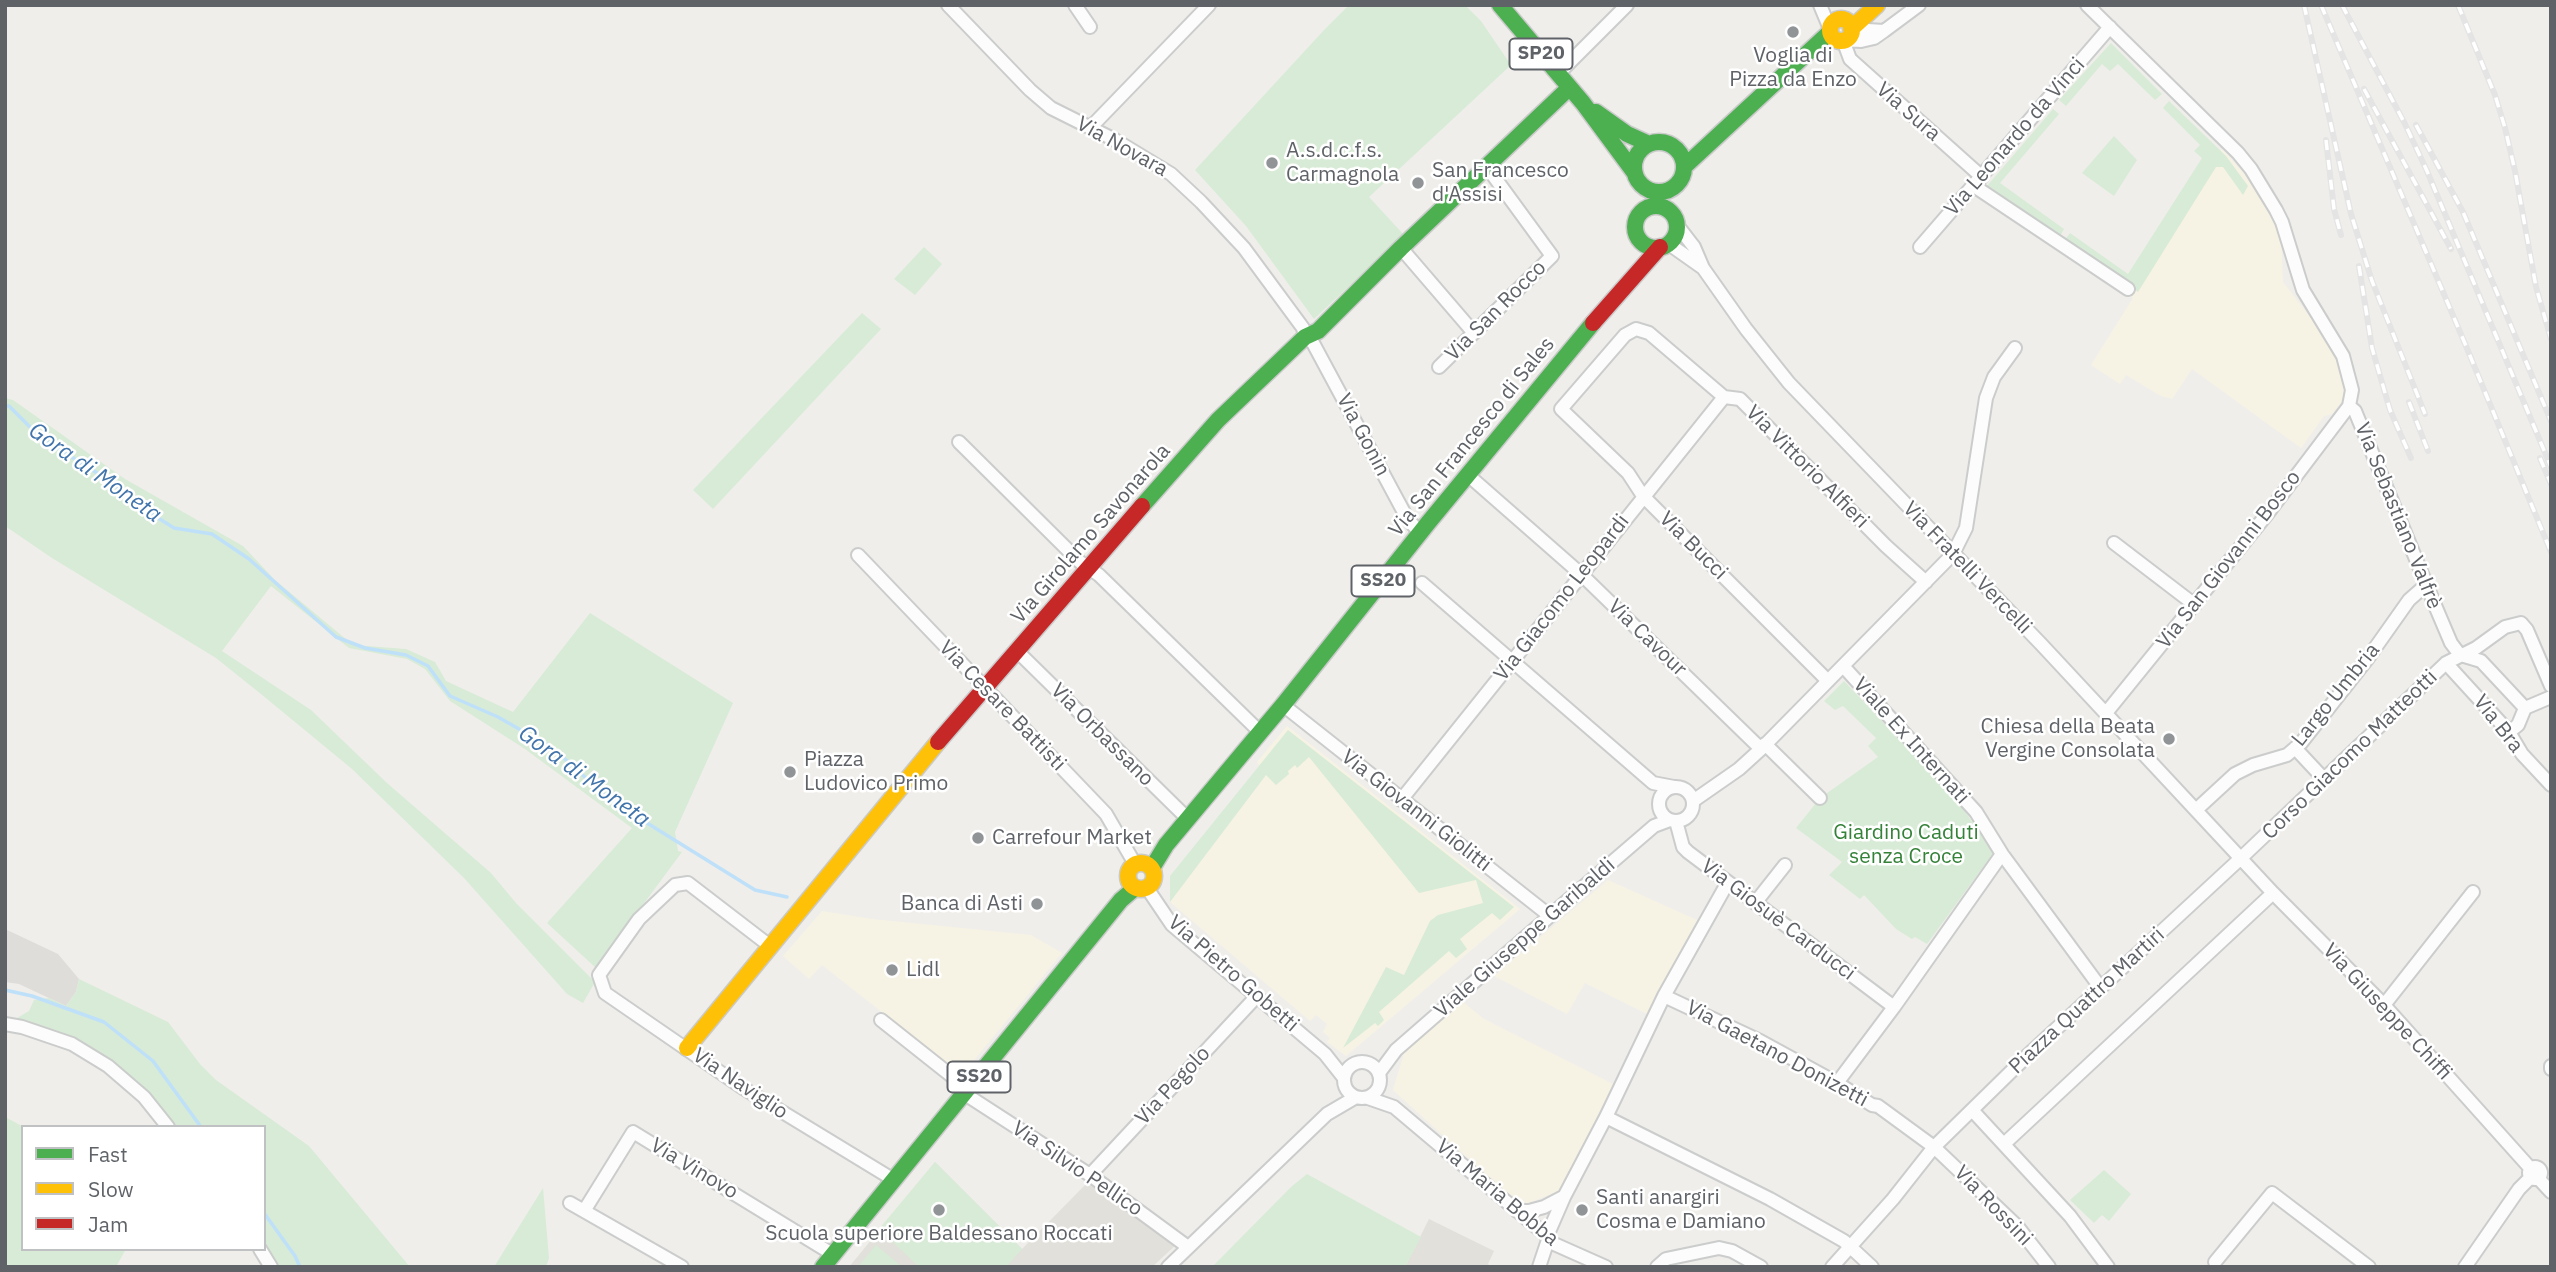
<!DOCTYPE html>
<html>
<head>
<meta charset="utf-8">
<style>
  body { margin:0 }
  #map { position:relative; width:2556px; height:1272px; overflow:hidden; background:#efeeea; font-family:"IBM Plex Sans",sans-serif }
  canvas { display:block }
  .frame { position:absolute; inset:0; border:7px solid #5f6368; pointer-events:none }
  .legend { position:absolute; left:21px; top:1125px; width:245px; height:126px; box-sizing:border-box; background:#fff; border:2px solid #bfc1c3; margin:0; padding:9px 12px; list-style:none; font-size:21px; color:#5f6368 }
  .legend li { display:flex; align-items:center; gap:14px; height:35px }
  .legend b { width:35px; border:2px solid #bfc1c3 }
</style>
</head>
<body>
<div id="map">
<canvas width="2556" height="1272"></canvas>
<div class="frame"></div>
<ul class="legend">
<li><b style="height:9px;background:#4caf50"></b>Fast</li>
<li><b style="height:9px;background:#ffc107"></b>Slow</li>
<li><b style="height:9px;background:#c62828"></b>Jam</li>
</ul>
</div>
<script>
const ctx = document.querySelector('canvas').getContext('2d');
ctx.lineJoin = 'round';
function paint(path, color) { ctx.fillStyle = color; ctx.fill(path, 'evenodd'); }
const shape = rows => new Path2D(rows.map(r => 'M' + r).join(''));
function stroke(path, color, width, dash) { ctx.strokeStyle = color; ctx.lineWidth = width; ctx.lineCap = dash ? 'butt' : 'round'; ctx.setLineDash(dash || []); ctx.stroke(path); }
function write(font, color, halo, rows, align = 'center') {
  ctx.font = font + ' "IBM Plex Sans",sans-serif'; ctx.lineWidth = 5; ctx.setLineDash([]); ctx.textBaseline = 'middle'; ctx.strokeStyle = halo; ctx.fillStyle = color; for (const [text, x, y, turn = 0] of rows) {
    ctx.save(); ctx.translate(x, y); ctx.rotate((+turn || 0) * Math.PI / 180); ctx.textAlign = isNaN(turn) ? turn : align; if (halo) ctx.strokeText(text, 0, 0); ctx.fillText(text, 0, 0); ctx.restore();
  }
}
const commercial = shape([
  [2222,149,2254,185,2281,238,2283,282,2340,356,2345,373,2343,400,2332,414,2324,416,2301,448,2192,369,2172,399,2161,396,2126,375,2120,384,2091,365,2133,298,2127,293],
  [1287,726,1520,909,1346,1056,1327,1042,1330,1038,1323,1032,1327,1024,1316,1015,1310,1021,1170,902,1266,775,1257,762],
  [1608,880,1697,920,1647,1014,1585,983,1567,1014,1494,976],
  [822,911,872,919,1031,935,1062,953,962,1075,822,965,809,979,783,956],
  [1463,1002,1484,1019,1613,1084,1561,1190,1526,1204,1506,1193,1393,1090,1405,1050]
]);
const industrial = shape([
  [5,929,58,954,79,979,76,992,66,1006,19,984,5,982]
]);
const education = shape([
  [935,1162,1022,1249,1087,1183,1177,1244,1152,1267,849,1267],
  [1429,1219,1494,1251,1488,1264,1492,1267,1405,1267]
]);
const green = shape([
  [1349,5,1465,5,1481,21,1511,65,1369,197,1404,235,1314,319,1246,226,1195,170,1325,29],
  [2111,43,2162,94,2155,100,2118,64,2110,71,2102,64,2066,106,2059,100],
  [2169,101,2226,156,2248,186,2243,195,2223,167,2216,167,2138,292,2065,240,2070,233,2128,274,2202,158,2194,151,2200,145,2163,108],
  [2053,109,2059,114,2000,183,2064,229,2060,236,1987,186],
  [2114,136,2137,160,2114,196,2082,173],
  [924,247,942,264,915,295,894,279],
  [862,313,881,329,713,509,693,490],
  [5,398,13,400,125,479,243,546,275,580,353,645,406,649,435,662,446,681,513,712,590,613,733,703,675,832,678,851,682,852,596,968,547,923,632,828,525,749,450,701,425,669,407,659,349,648,271,586,222,651,311,710,387,783,491,873,516,903,595,982,583,1003,567,994,464,878,352,769,261,694,216,658,52,558,5,526],
  [1844,681,1958,802,1994,852,1927,944,1915,937,1912,939,1896,929,1864,895,1860,899,1829,875,1842,862,1796,828,1820,798,1878,757,1868,746,1876,738,1843,706,1835,710,1824,701],
  [1288,730,1514,907,1500,920,1492,913,1460,939,1467,949,1456,958,1449,951,1379,1012,1384,1020,1378,1026,1375,1023,1343,1048,1386,967,1404,975,1430,921,1438,915,1483,903,1476,880,1419,893,1309,757,1297,768,1295,765,1288,771,1289,774,1276,785,1266,775,1170,902,1170,876],
  [79,979,168,1022,200,1064,216,1080,309,1146,410,1267,276,1267,264,1249,264,1127,174,1127,141,1084,77,1041,17,1018,29,1011,34,1000,49,998,66,1006,76,992],
  [5,1117,24,1127,23,1249,126,1249,116,1267,5,1267],
  [935,1162,1022,1249,1006,1267,919,1267,879,1229],
  [2104,1170,2131,1194,2109,1221,2102,1215,2094,1223,2070,1200],
  [1307,1174,1421,1237,1405,1267,1212,1267,1291,1187],
  [543,1188,549,1258,546,1267,494,1267],
  [876,1245,900,1265,899,1267,858,1267]
]);
const stream = shape([
  [5,406,9,406,41,438,110,481,136,504,174,528,212,534,249,559,336,637,365,648,406,655,428,666,450,696,498,717,554,749,610,800,755,890,787,897],
  [5,990,32,996,104,1022,153,1061,201,1127],
  [264,1213,295,1256,300,1267]
]);
const street = shape([
  [948,5,1030,90,1051,108,1115,140,1171,174,1201,202,1244,248,1303,328,1305,337,1313,343,1407,518,1421,534],
  [1075,5,1090,27],
  [1820,5,1830,29],
  [2087,5,2238,153,2251,169,2276,210,2282,222,2303,290,2343,356,2352,390,2349,406,2355,411,2434,603,2451,643,2460,655],
  [1851,29,1884,31,1874,38,1861,41,1843,40,1850,59,1982,177],
  [1884,31,1919,5],
  [1558,74,1627,5],
  [1090,128,1209,5],
  [1974,186,2128,289],
  [1677,225,1694,247,1703,268,1746,329,1789,383,2041,644,2273,893,2384,1005,2531,1169],
  [1669,244,1703,268],
  [1920,247,2110,27],
  [1401,248,1474,333],
  [1439,367,1552,256,1487,167],
  [959,442,1080,562,1099,575,1261,733],
  [1468,475,1582,575,1761,749],
  [2114,543,2195,605],
  [858,555,1106,814,1135,864],
  [1422,583,1653,783,1674,787],
  [1016,650,1188,819],
  [2461,655,2481,661,2525,708],
  [2446,663,2509,732,2522,754,2551,785],
  [1843,666,1976,812,2002,854,2100,987],
  [1828,681,1643,496,1628,473,1561,409,1625,335,1636,329,1649,333,1724,397,1740,399,1886,546,1926,582],
  [1283,705,1550,916],
  [2525,708,2551,697],
  [2106,713,2268,513,2349,406],
  [2509,732,2518,725,2525,708],
  [1765,744,1820,798],
  [2295,748,2324,779],
  '1659 804a17 17 0 1 1 34 0a17 17 0 1 1-34 0Z',
  [1401,800,1724,397],
  [1693,801,1739,769,1761,749,1953,554,1966,528,1986,398,1994,377,2015,348],
  [2197,809,2235,774,2253,765,2287,755,2301,743,2368,658,2409,600,2426,585],
  [1676,821,1683,847,1688,852,1894,1007],
  [1147,888,1172,925,1325,1054,1344,1078],
  [1755,903,1785,865],
  [770,946,688,883,675,885,639,919,599,975,605,993,743,1088,894,1180],
  [1664,996,1760,1041,1837,1083,1872,1105,1878,1106,1934,1147,2017,1226,2049,1267],
  [2384,1005,2473,892],
  [881,1020,968,1089],
  [5,1024,22,1027,72,1044,108,1066,144,1097,168,1127],
  '1344 1080a18 18 0 1 1 36 0a18 18 0 1 1-36 0Z',
  [2551,1066,2551,1069],
  [1379,1073,1396,1050,1567,901,1654,826,1670,820],
  [1837,1083,1894,1007,2002,854],
  [965,1094,1090,1175,1188,1247],
  [1368,1098,1394,1107,1547,1236,1552,1243,1606,1267],
  [1972,1110,2070,1216,2108,1267],
  [1606,1117,1770,1199,1844,1241,1872,1267],
  [2004,1144,2273,893],
  '2529 1173a6 6 0 1 1 12 0a6 6 0 1 1-12 0Z',
  [1090,1175,1257,996],
  [2538,1178,2551,1192],
  [570,1203,682,1267],
  [584,1211,633,1132,834,1255],
  [1517,1211,1529,1211,1544,1207,1563,1197],
  [1547,1236,1564,1197,1606,1117,1664,996,1728,882],
  [260,1249,271,1267],
  [2215,1262,2272,1193,2369,1267],
  [1168,1267,1327,1114,1356,1097],
  [1539,1267,1548,1240],
  [1657,1267,1666,1259,1719,1248,1732,1251,1761,1267],
  [1832,1267,1893,1199,1934,1147,2029,1054,2241,858,2446,663,2476,648,2505,627,2521,623,2527,630,2551,686],
  [2465,1267,2519,1189,2531,1177]
]);
const fast = shape([
  [1500,5,1583,103,1634,172],
  [1596,112,1627,134,1649,144],
  '1634 167a25 25 0 1 1 50 0a25 25 0 1 1-50 0Z',
  [1684,167,1830,32],
  '1635 227a21 21 0 1 1 42 0a21 21 0 1 1-42 0Z',
  [1142,506,1218,420,1305,337,1318,331,1401,248,1569,88],
  [1152,868,1166,845,1283,705,1428,523,1593,323],
  [823,1267,1121,900,1135,888]
]);
const slow = shape([
  '1830 30a11 11 0 1 1 22 0a11 11 0 1 1-22 0Z',
  [1851,29,1877,5],
  '1128 876a13 13 0 1 1 26 0a13 13 0 1 1-26 0Z',
  [687,1048,938,742]
]);
const jam = shape([
  [1593,323,1660,247],
  [938,742,1142,506]
]);
const rail = shape([
  [2304,5,2351,214,2372,281,2425,414],
  [2321,5,2466,346,2551,552],
  [2342,5,2405,124,2427,171,2551,467],
  [2458,5,2495,95,2505,128,2515,171,2536,287,2551,339],
  [2364,89,2451,249],
  [2416,125,2463,212,2551,421],
  [2326,140,2334,209,2341,235],
  [2359,266,2372,348,2390,410,2411,458],
  [2409,402,2428,451],
  [2540,458,2551,484]
]);
const markers = [
  [1793,32,7,"#919496"],
  [1272,163,7,"#919496"],
  [1418,183,7,"#919496"],
  [2169,739,7,"#919496"],
  [790,772,7,"#919496"],
  [978,838,7,"#919496"],
  [1037,904,7,"#919496"],
  [892,970,7,"#919496"],
  [939,1210,7,"#919496"],
  [1582,1210,7,"#919496"]
];
const shields = [
  [1541,54,63],
  [1383,581,63],
  [979,1077,63]
];
const shieldNames = [
  ["SP20",1541,54],
  ["SS20",1383,581],
  ["SS20",979,1077]
];
const poiNames = [
  ["Voglia di",1793,56,"center"],
  ["Pizza da Enzo",1793,80,"center"],
  ["A.s.d.c.f.s.",1286,151],
  ["Carmagnola",1286,175],
  ["San Francesco",1432,171],
  ["d'Assisi",1432,195],
  ["Chiesa della Beata",2155,727,"right"],
  ["Vergine Consolata",2155,751,"right"],
  ["Piazza",804,760],
  ["Ludovico Primo",804,784],
  ["Carrefour Market",992,838],
  ["Banca di Asti",1023,904,"right"],
  ["Lidl",906,970],
  ["Santi anargiri",1596,1198],
  ["Cosma e Damiano",1596,1222],
  ["Scuola superiore Baldessano Roccati",939,1234,"center"]
];
const streetNames = [
  ["Via Sura",1908,112,41],
  ["Via Leonardo da Vinci",2015,137,-49],
  ["Via Novara",1122,147,29],
  ["Via San Rocco",1496,311,-45],
  ["Via Gonin",1363,435,62],
  ["Via San Francesco di Sales",1472,437,-51],
  ["Via Vittorio Alfieri",1807,467,45],
  ["Via Sebastiano Valfrè",2398,516,68],
  ["Via Girolamo Savonarola",1091,534,-49],
  ["Via Bucci",1693,546,45],
  ["Via San Giovanni Bosco",2229,560,-52],
  ["Via Fratelli Vercelli",1967,568,46],
  ["Via Giacomo Leopardi",1562,598,-52],
  ["Via Cavour",1647,638,44],
  ["Largo Umbria",2336,695,-51],
  ["Via Cesare Battisti",1002,706,46],
  ["Via Bra",2498,724,52],
  ["Via Orbassano",1102,735,45],
  ["Viale Ex Internati",1911,741,48],
  ["Corso Giacomo Matteotti",2350,755,-44],
  ["Via Giovanni Giolitti",1416,811,38],
  ["Via Giosuè Carducci",1778,920,37],
  ["Viale Giuseppe Garibaldi",1525,938,-41],
  ["Via Pietro Gobetti",1233,974,41],
  ["Piazza Quattro Martiri",2087,1001,-43],
  ["Via Giuseppe Chiffi",2387,1012,47],
  ["Via Gaetano Donizetti",1777,1054,28],
  ["Via Naviglio",740,1084,34],
  ["Via Pegolo",1173,1086,-47],
  ["Via Vinovo",694,1169,31],
  ["Via Silvio Pellico",1077,1169,34],
  ["Via Maria Bobba",1497,1193,40],
  ["Via Rossini",1993,1206,46]
];
const parkNames = [
  ["Giardino Caduti",1906,833],
  ["senza Croce",1906,857]
];
const waterNames = [
  ["Gora di Moneta",95,473,35],
  ["Gora di Moneta",584,777,36]
];
paint(commercial, '#f7f3e4');
paint(industrial, '#dfddda');
paint(education, '#e2e0da');
paint(green, '#d8ebd6');
stroke(stream, '#bfe0f9', 3.5);
stroke(street, '#cbcccc', 16);
stroke(fast, '#cacacb', 19);
stroke(slow, '#cacacb', 19);
stroke(jam, '#cacacb', 19);
stroke(street, '#fdfcfc', 12);
stroke(fast, '#4caf50', 16);
stroke(slow, '#ffc107', 16);
stroke(jam, '#c62828', 16);
stroke(rail, '#e4e4e4', 6);
stroke(rail, '#fff', 3.5, [10]);
for (const [x, y, r, color] of markers) { const dot = new Path2D(); dot.arc(x, y, r, 0, 2 * Math.PI); ctx.fillStyle = color; ctx.fill(dot); stroke(dot, '#fff', 2.5); }
for (const [x, y, w] of shields) { const box = new Path2D(); box.roundRect(x - w / 2, y - 15.5, w, 31, 5); ctx.fillStyle = '#fff'; ctx.fill(box); stroke(box, '#5f6368', 2); }
write('bold 19px', '#5f6368', null, shieldNames);
write('21px', '#5f6368', '#fff', poiNames, 'left');
write('21px', '#5f6368', '#fff', streetNames);
write('21px', '#348238', '#fff', parkNames);
write('italic 23px', '#4174aa', '#fff', waterNames);
</script>
</body>
</html>
